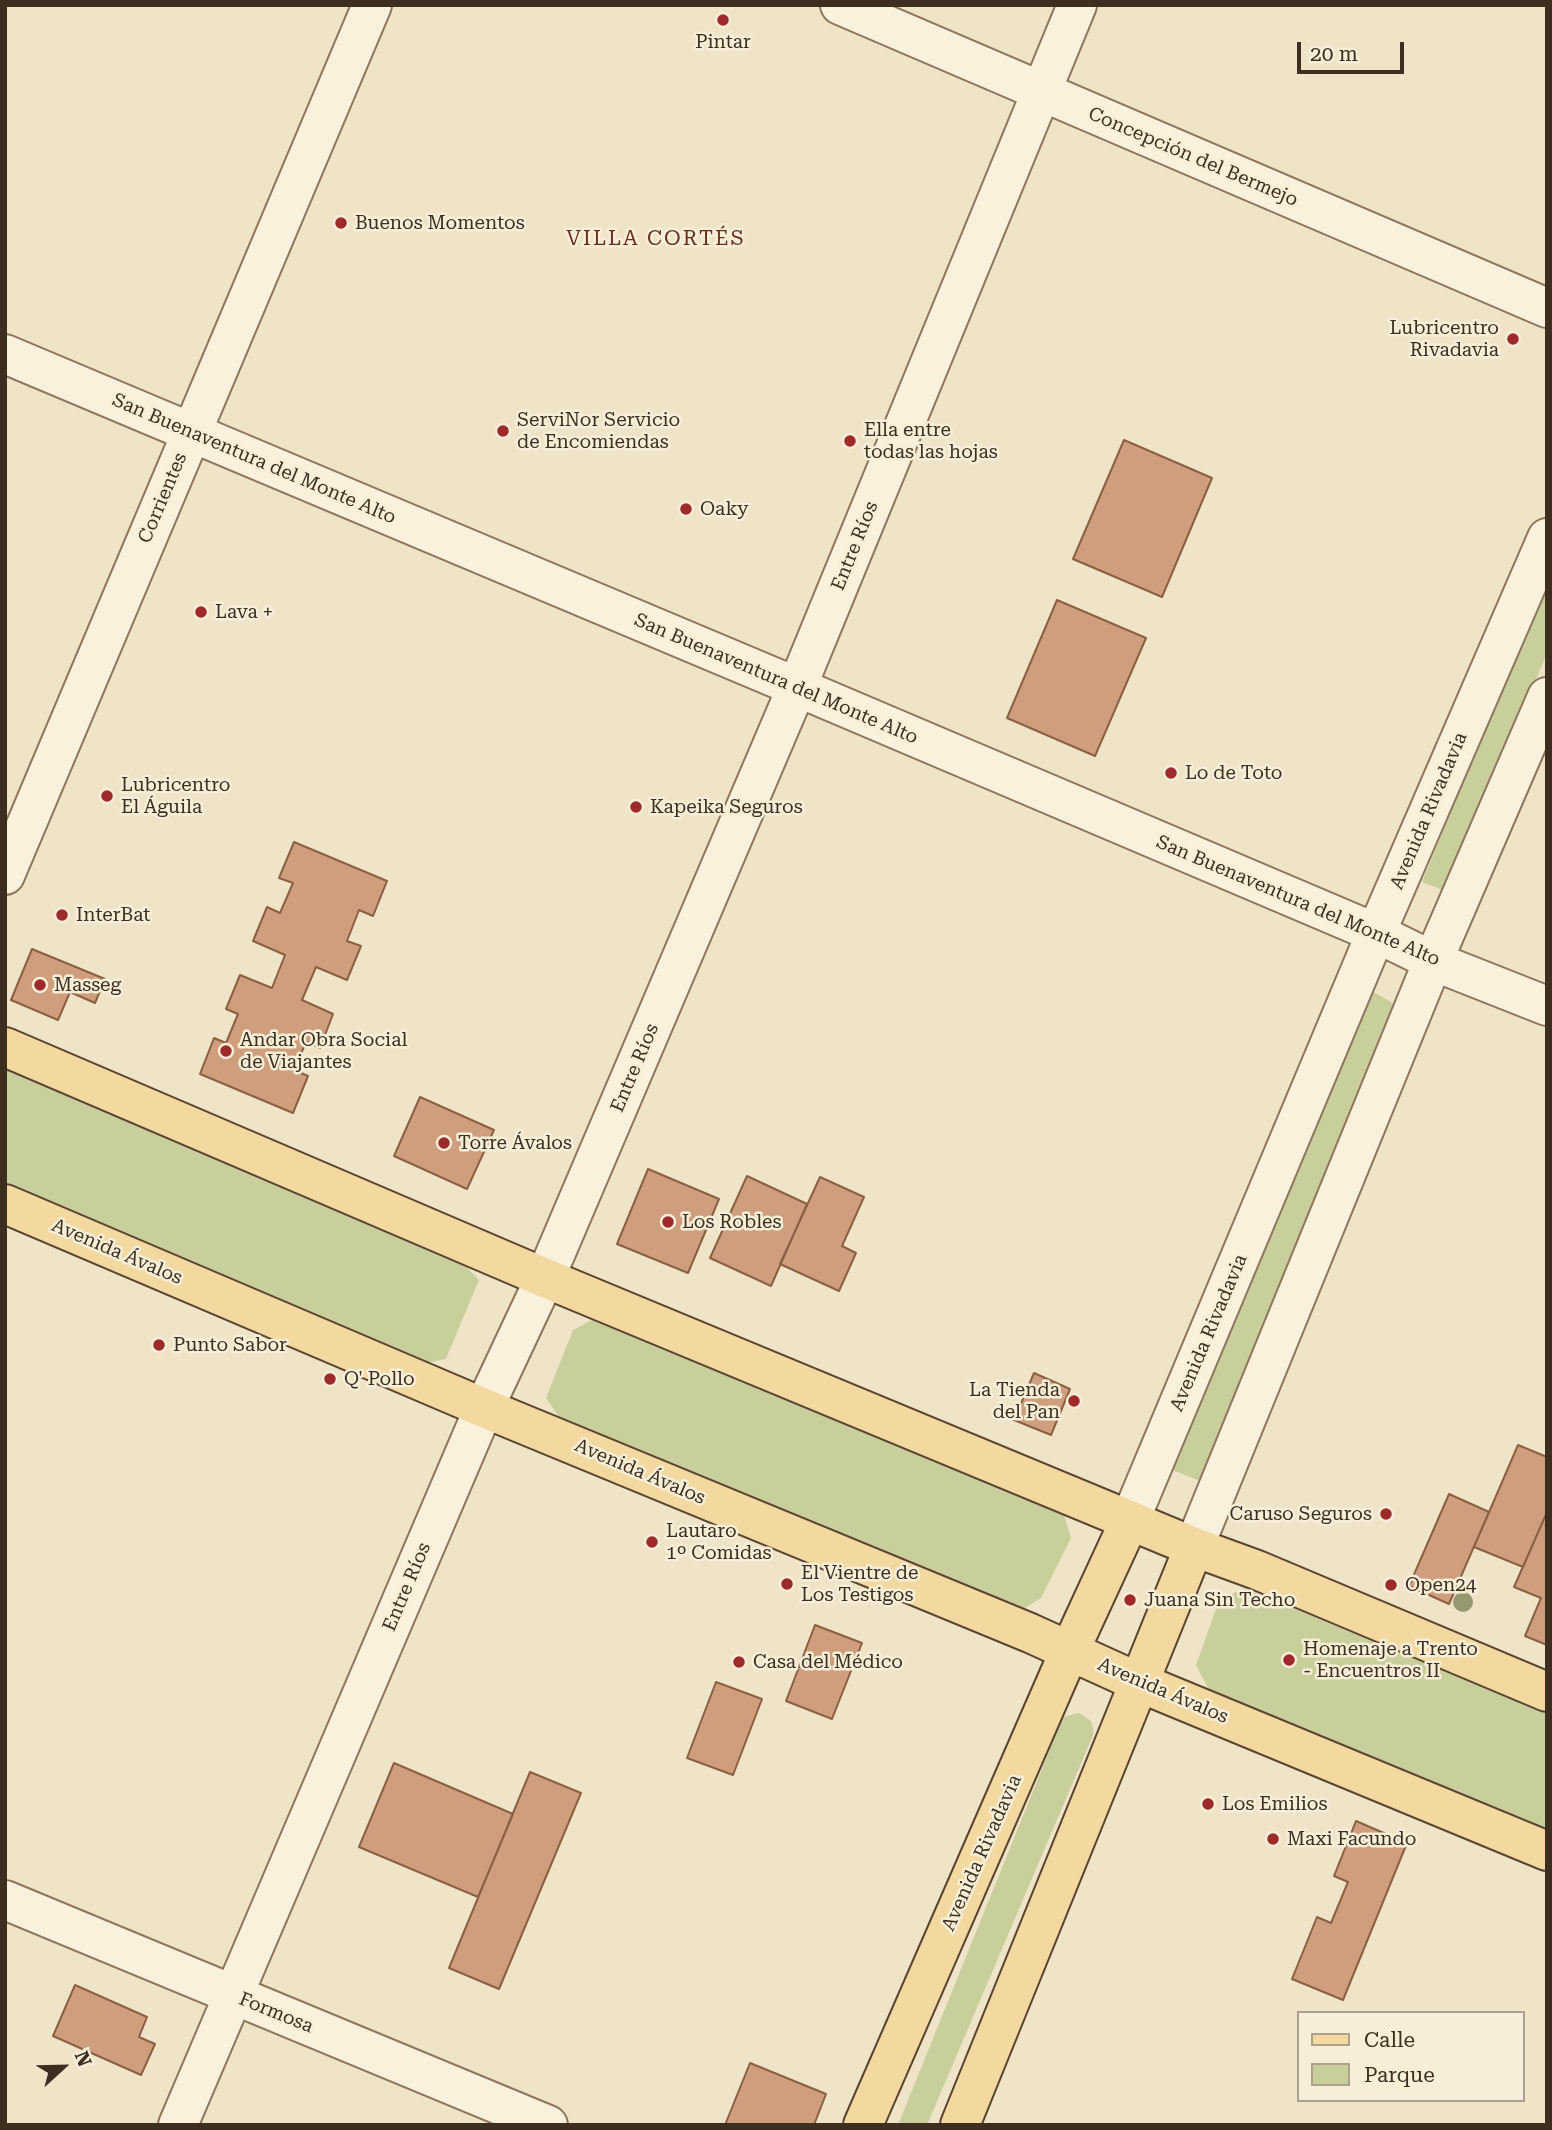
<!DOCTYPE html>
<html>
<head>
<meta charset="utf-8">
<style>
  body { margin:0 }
  #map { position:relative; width:1552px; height:2130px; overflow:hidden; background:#f0e4c8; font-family:"Roboto Serif",serif }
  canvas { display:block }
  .frame { position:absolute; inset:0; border:7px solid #3d2e20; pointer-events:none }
  .legend { position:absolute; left:1297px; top:2011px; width:228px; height:91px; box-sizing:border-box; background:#f7eed8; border:2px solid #ada18e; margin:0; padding:9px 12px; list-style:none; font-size:21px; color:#3d2e20 }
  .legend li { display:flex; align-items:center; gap:14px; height:35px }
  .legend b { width:35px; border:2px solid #ada18e }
  .north { position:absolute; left:28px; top:2032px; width:70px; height:70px; -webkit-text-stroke:5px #f7eed8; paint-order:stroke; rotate:68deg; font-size:19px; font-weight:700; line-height:28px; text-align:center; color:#3d2e20 }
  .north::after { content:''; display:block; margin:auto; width:24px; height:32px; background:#3d2e20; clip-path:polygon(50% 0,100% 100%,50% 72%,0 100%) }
  .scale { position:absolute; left:1297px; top:42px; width:107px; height:32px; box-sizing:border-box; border:4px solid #3d2e20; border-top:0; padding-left:9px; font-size:21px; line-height:24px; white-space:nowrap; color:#3d2e20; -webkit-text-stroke:5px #f7eed8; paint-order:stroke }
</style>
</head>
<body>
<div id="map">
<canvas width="1552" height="2130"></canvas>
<div class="frame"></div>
<ul class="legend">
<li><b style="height:9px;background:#f3d9a0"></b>Calle</li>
<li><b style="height:19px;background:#c9cf9b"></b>Parque</li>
</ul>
<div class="north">N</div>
<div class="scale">20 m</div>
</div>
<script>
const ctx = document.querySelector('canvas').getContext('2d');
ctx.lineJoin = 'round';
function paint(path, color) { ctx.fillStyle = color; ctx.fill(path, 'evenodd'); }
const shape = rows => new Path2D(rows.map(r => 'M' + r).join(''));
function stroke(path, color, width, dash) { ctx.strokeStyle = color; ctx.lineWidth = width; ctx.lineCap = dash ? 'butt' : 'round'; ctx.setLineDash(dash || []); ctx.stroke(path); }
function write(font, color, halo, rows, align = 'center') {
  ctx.font = font + ' "Roboto Serif",serif'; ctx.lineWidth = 5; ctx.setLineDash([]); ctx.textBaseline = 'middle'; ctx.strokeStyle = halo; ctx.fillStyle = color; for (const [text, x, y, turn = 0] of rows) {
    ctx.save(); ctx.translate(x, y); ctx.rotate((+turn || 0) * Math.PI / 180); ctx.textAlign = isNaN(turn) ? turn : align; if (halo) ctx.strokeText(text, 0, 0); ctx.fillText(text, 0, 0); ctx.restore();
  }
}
const green = shape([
  [1547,580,1547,653,1448,892,1422,882],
  [1372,991,1396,1005,1203,1482,1167,1468],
  [5,1066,463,1263,479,1280,446,1359,422,1364,5,1182],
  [596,1318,1063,1511,1071,1538,1041,1598,1020,1611,565,1426,546,1398,573,1330],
  [1245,1588,1547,1714,1547,1834,1211,1694,1196,1665,1219,1600],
  [1079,1713,1091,1721,1094,1733,927,2125,898,2125,1063,1717]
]);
const building = shape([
  [1124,440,1212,478,1162,597,1073,559,1124,440],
  [1057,600,1146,638,1095,756,1007,718,1057,600],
  [294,842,387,881,373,916,359,910,347,941,361,946,347,980,316,967,302,1000,333,1014,320,1048,306,1042,294,1070,308,1076,293,1113,200,1074,214,1038,226,1043,238,1014,226,1009,240,975,272,988,285,955,253,941,267,907,280,913,293,883,279,878,294,842],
  [32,949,105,979,95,1003,70,992,58,1020,11,1000,32,949],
  [420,1097,494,1130,467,1189,394,1156,420,1097],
  [648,1169,719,1199,688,1273,617,1244,648,1169],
  [747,1176,807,1204,771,1286,710,1258,747,1176],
  [820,1177,864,1197,842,1246,856,1253,839,1291,780,1264,820,1177],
  [1034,1373,1070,1389,1051,1435,1014,1420,1034,1373],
  [1518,1445,1547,1457,1547,1512,1523,1567,1474,1547,1518,1445],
  [1449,1494,1489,1512,1449,1604,1409,1586,1449,1494],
  [1547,1512,1547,1645,1525,1636,1541,1598,1514,1587,1547,1512],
  [815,1625,862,1643,832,1719,786,1701,815,1625],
  [716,1682,762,1699,733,1775,687,1758,716,1682],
  [394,1763,513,1814,478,1897,359,1847,394,1763],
  [530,1772,581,1793,499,1989,449,1968,530,1772],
  [1356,1821,1407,1843,1343,2000,1292,1979,1317,1917,1331,1923,1348,1882,1334,1876,1356,1821],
  [75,1985,147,2017,139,2037,155,2044,141,2075,53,2036,75,1985],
  [750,2063,826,2094,814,2125,725,2125,750,2063]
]);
const minor = shape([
  [840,5,1547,308],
  [5,354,797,687,1376,933,1433,961,1547,1006],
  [5,875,372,5],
  [1130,1520,1376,933,1547,538],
  [1194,1547,1433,961,1547,697],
  [5,1900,548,2125],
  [178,2125,484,1408,545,1278,797,687,1077,5]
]);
const major = shape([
  [5,1047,545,1278,1194,1547,1257,1570,1547,1692],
  [5,1204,484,1408,1030,1633,1138,1682,1547,1851],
  [863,2125,1070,1650,1130,1520],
  [960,2125,1194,1547]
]);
const trees = [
  [1463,1602]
];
const markers = [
  [723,20,7,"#9e2a2b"],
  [341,223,7,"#9e2a2b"],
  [1513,339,7,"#9e2a2b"],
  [503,431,7,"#9e2a2b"],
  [850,441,7,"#9e2a2b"],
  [686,509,7,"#9e2a2b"],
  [201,612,7,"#9e2a2b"],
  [1171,773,7,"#9e2a2b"],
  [107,796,7,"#9e2a2b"],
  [636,807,7,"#9e2a2b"],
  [62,915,7,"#9e2a2b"],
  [40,985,7,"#9e2a2b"],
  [226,1051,7,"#9e2a2b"],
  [444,1143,7,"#9e2a2b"],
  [668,1222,7,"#9e2a2b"],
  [159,1345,7,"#9e2a2b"],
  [330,1379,7,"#9e2a2b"],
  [1074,1401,7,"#9e2a2b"],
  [1386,1514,7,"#9e2a2b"],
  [652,1542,7,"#9e2a2b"],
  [787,1584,7,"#9e2a2b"],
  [1391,1585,7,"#9e2a2b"],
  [1130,1600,7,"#9e2a2b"],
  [1289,1660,7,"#9e2a2b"],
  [739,1662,7,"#9e2a2b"],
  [1208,1804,7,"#9e2a2b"],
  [1273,1839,7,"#9e2a2b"]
];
const poiNames = [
  ["Pintar",723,42,"center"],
  ["Buenos Momentos",355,223],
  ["Lubricentro",1499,328,"right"],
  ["Rivadavia",1499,350,"right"],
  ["ServiNor Servicio",517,420],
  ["de Encomiendas",517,442],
  ["Ella entre",864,430],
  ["todas las hojas",864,452],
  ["Oaky",700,509],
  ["Lava +",215,612],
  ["Lo de Toto",1185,773],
  ["Lubricentro",121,785],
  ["El Águila",121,807],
  ["Kapeika Seguros",650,807],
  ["InterBat",76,915],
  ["Masseg",54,985],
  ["Andar Obra Social",240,1040],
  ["de Viajantes",240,1062],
  ["Torre Ávalos",458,1143],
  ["Los Robles",682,1222],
  ["Punto Sabor",173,1345],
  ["Q' Pollo",344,1379],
  ["La Tienda",1060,1390,"right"],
  ["del Pan",1060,1412,"right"],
  ["Caruso Seguros",1372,1514,"right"],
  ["Lautaro",666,1531],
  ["1º Comidas",666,1553],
  ["El Vientre de",801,1573],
  ["Los Testigos",801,1595],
  ["Open24",1405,1585],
  ["Juana Sin Techo",1144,1600],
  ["Homenaje a Trento",1303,1649],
  ["- Encuentros II",1303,1671],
  ["Casa del Médico",753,1662],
  ["Los Emilios",1222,1804],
  ["Maxi Facundo",1287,1839]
];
const streetNames = [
  ["Concepción del Bermejo",1193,157,23],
  ["San Buenaventura del Monte Alto",254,459,23],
  ["Corrientes",163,498,-67],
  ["Entre Ríos",855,546,-68],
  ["San Buenaventura del Monte Alto",776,679,23],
  ["Avenida Rivadavia",1429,811,-67],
  ["San Buenaventura del Monte Alto",1298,901,23],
  ["Entre Ríos",635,1068,-67],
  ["Avenida Ávalos",117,1252,23],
  ["Avenida Rivadavia",1209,1333,-67],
  ["Avenida Ávalos",640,1472,23],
  ["Entre Ríos",407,1587,-67],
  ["Avenida Ávalos",1163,1691,23],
  ["Avenida Rivadavia",982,1853,-66],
  ["Formosa",276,2013,22]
];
const neighbourhoodNames = [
  ["VILLA CORTÉS",656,239]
];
paint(green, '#c9cf9b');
paint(building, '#cf9f7d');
stroke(building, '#8d5f41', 2);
stroke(minor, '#8d765c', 42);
stroke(major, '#5b4430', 42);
stroke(minor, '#faf1dc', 38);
stroke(major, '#f3d9a0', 38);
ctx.fillStyle = '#96986f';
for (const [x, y] of trees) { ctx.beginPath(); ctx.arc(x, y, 10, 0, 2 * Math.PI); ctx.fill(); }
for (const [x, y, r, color] of markers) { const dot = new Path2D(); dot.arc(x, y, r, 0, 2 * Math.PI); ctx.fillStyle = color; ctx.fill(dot); stroke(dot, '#f7eed8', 2.5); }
write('19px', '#3d2e20', '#f7eed8', poiNames, 'left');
write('19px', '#3d2e20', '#f7eed8', streetNames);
ctx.letterSpacing = '2px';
write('21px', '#6b2e1e', '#f7eed8', neighbourhoodNames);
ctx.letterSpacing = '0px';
</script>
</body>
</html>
